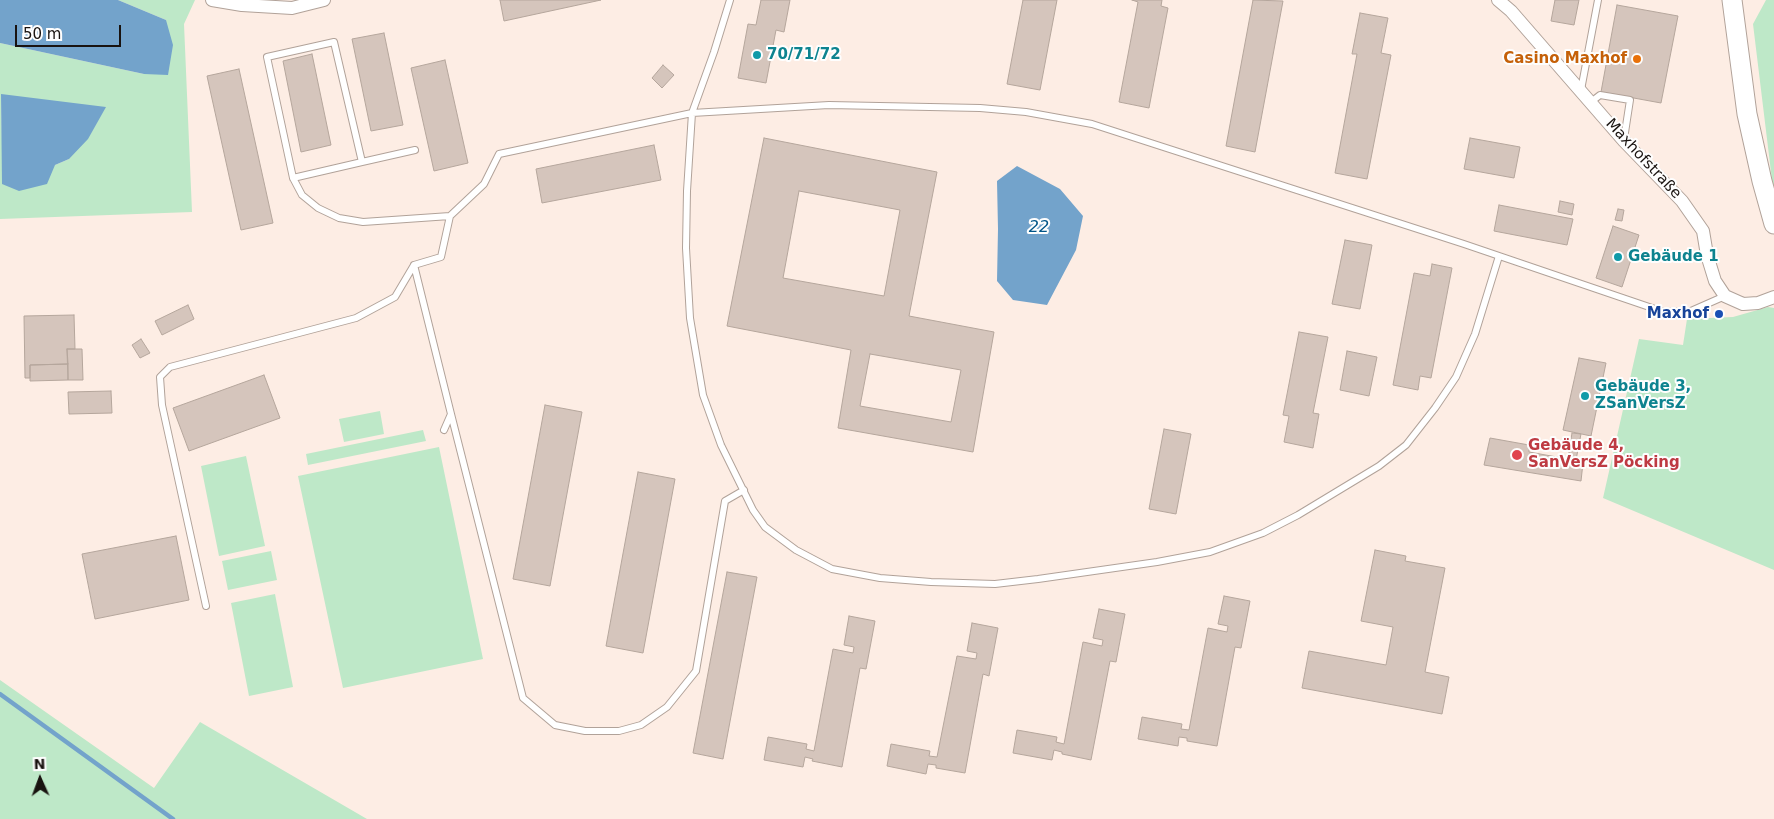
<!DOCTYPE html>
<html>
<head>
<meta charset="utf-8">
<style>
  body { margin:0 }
  #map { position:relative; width:1774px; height:819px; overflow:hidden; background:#fdede4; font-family:"DejaVu Sans",sans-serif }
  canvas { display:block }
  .north { position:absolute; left:15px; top:754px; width:50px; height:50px; -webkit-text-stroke:4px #fefefe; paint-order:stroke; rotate:358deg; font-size:14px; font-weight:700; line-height:20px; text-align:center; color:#191310 }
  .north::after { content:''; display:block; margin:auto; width:18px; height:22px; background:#191310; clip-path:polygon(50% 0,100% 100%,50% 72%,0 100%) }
  .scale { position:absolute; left:15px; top:25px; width:106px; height:22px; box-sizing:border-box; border:2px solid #191310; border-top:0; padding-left:6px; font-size:15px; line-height:18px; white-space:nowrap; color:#191310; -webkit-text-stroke:4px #fefefe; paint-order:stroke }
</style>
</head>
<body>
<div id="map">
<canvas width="1774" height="819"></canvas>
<div class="north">N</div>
<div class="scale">50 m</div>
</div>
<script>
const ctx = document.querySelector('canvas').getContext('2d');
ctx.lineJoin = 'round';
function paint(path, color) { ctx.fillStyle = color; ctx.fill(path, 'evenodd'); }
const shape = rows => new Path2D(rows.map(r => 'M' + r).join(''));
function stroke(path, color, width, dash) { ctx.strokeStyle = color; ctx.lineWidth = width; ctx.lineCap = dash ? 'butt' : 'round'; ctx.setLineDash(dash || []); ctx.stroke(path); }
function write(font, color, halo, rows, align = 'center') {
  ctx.font = font + ' "DejaVu Sans",sans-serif'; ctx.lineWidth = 4; ctx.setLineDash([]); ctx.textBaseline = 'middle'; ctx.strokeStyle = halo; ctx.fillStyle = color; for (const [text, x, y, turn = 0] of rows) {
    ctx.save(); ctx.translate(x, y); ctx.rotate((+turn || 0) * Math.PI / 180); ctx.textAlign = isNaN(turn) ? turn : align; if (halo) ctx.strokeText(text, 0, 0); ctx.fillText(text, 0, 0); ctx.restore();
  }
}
const green = shape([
  [118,0,195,0,184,24,192,212,0,219,0,43,144,74,166,20],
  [1,94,69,159,55,165,2,142],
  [1766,0,1774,0,1774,187,1772,180,1753,24],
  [1768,307,1774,308,1774,570,1603,498,1639,339,1683,345,1687,319,1733,317],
  [380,411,384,434,344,442,339,419],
  [423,430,426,441,308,465,306,454],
  [439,447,483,659,343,688,298,476],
  [246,456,265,546,219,556,201,466],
  [271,551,277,580,228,590,222,561],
  [275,594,293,687,249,696,231,603],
  [0,680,154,788,200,722,367,819,0,819]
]);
const water = shape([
  [0,0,118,0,166,20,173,45,168,75,144,74,0,43],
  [1,94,106,107,88,139,69,159,55,165,47,184,19,191,2,184],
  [1017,166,1060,189,1083,216,1076,250,1047,305,1013,300,997,281,998,229,997,181]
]);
const stream = shape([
  [0,694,173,819]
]);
const building = shape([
  [500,0,601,0,504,21,500,0],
  [761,0,790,0,784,32,776,30,766,83,738,78,748,24,756,25,761,0],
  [1023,0,1057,0,1040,90,1007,84,1023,0],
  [1132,0,1162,0,1161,6,1168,8,1149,108,1119,102,1138,2,1132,0],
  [1253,0,1283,1,1255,152,1226,146,1253,0],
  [1555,0,1579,0,1574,25,1551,21,1555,0],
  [1617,5,1678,16,1661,103,1601,92,1617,5],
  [1360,13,1388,18,1381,53,1391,55,1367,179,1335,173,1357,54,1352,54,1360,13],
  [384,33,403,125,371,131,352,39,384,33],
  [312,54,331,145,301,152,283,61,312,54],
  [445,60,468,163,434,171,411,68,445,60],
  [663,65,674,75,662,88,652,78,663,65],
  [239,69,273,223,241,230,207,76,239,69],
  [764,138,937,172,909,316,994,332,973,452,838,428,851,350,727,326,764,138],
  [799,191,900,210,884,296,783,278,799,191],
  [870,354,961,370,951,422,860,406,870,354],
  [1470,138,1520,147,1514,178,1464,169,1470,138],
  [654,145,661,180,542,203,536,169,654,145],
  [1560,201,1574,204,1572,215,1558,212,1560,201],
  [1499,205,1573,219,1567,245,1494,231,1499,205],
  [1618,209,1624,210,1622,221,1615,220,1618,209],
  [1613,226,1639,235,1622,287,1596,278,1613,226],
  [1345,240,1372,245,1360,309,1332,304,1345,240],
  [1432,264,1452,268,1431,378,1420,376,1418,390,1393,385,1414,273,1430,276,1432,264],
  [188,305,194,319,162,335,155,321,188,305],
  [74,315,75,349,67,349,68,364,30,365,30,378,25,378,24,316,74,315],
  [1299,332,1328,337,1313,413,1319,414,1313,448,1284,442,1289,416,1283,415,1299,332],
  [141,339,150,353,140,358,132,345,141,339],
  [67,349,82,349,83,380,68,380,67,349],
  [1347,351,1377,357,1369,396,1340,390,1347,351],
  [1579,358,1606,363,1591,436,1563,430,1579,358],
  [68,364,68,380,30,381,30,365,68,364],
  [264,375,280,418,189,451,173,408,264,375],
  [111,391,112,413,69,414,68,392,111,391],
  [545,405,582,412,550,586,513,579,545,405],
  [1164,429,1191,434,1176,514,1149,509,1164,429],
  [1572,433,1581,434,1576,460,1583,463,1581,481,1484,465,1490,438,1529,445,1529,452,1568,459,1572,433],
  [638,472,675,479,643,653,606,646,638,472],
  [176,536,189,600,95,619,82,554,176,536],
  [1375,550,1406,556,1405,561,1445,568,1425,672,1449,677,1442,714,1302,688,1309,651,1386,665,1393,627,1361,621,1375,550],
  [727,572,757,577,723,759,693,753,727,572],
  [1224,596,1250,601,1241,648,1235,647,1217,746,1187,741,1187,738,1179,737,1178,746,1138,739,1142,717,1182,724,1181,729,1189,730,1208,628,1227,632,1228,626,1218,624,1224,596],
  [1099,609,1125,614,1116,662,1110,661,1091,760,1062,754,1062,752,1054,750,1052,760,1013,753,1017,730,1057,737,1056,742,1064,744,1083,642,1102,646,1103,640,1093,638,1099,609],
  [849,616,875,621,866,669,860,668,842,767,812,761,813,759,805,757,803,767,764,760,768,737,807,744,806,749,814,751,833,649,853,653,854,647,844,645,849,616],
  [972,623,998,628,989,676,983,674,965,773,936,768,936,765,928,764,926,774,887,766,891,744,930,751,929,756,937,757,957,656,976,659,977,653,967,651,972,623]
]);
const lane = shape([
  [730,0,714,52,692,113,687,191,686,248,690,318,703,395,721,445,753,510,765,527,796,550,832,569,880,578,931,582,995,584,1038,579,1157,562,1210,552,1263,533,1298,515,1379,466,1406,445,1435,408,1456,377,1475,334,1499,256],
  [1581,90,1598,0],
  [1591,102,1600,95,1630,100,1624,139],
  [362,162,415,150],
  [293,178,362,162,334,42,267,57,293,178,302,195,318,208,339,218,363,222,450,216,484,184,499,154,692,113,829,105,980,108,1026,112,1092,124,1464,244,1664,312,1691,311,1725,296],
  [414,265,451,414,444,430],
  [451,414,523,698,555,725,585,731,619,731,641,725,667,707,696,671,725,501,744,490],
  [206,606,162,405,160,377,170,367,356,318,395,297,414,265,441,257,450,216]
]);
const street = shape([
  [212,0,242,5,292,8,324,0],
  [1498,0,1511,11,1624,141,1682,201,1703,231,1707,255,1715,281,1725,296,1743,304,1758,303,1774,297]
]);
const primary = shape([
  [1732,0,1747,114,1762,181,1774,224]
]);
const markers = [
  [757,55,5,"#0f9aa8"],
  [1637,59,5,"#e8710a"],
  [1618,257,5,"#0f9aa8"],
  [1719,314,5,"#1a4fb4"],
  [1585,396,5,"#0f9aa8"],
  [1517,455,6,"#e0444e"]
];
const cultureNames = [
  ["70/71/72",767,55],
  ["Gebäude 1",1628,257],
  ["Gebäude 3,",1595,387],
  ["ZSanVersZ",1595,404]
];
const foodNames = [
  ["Casino Maxhof",1627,59]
];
const streetNames = [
  ["Maxhofstraße",1643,159,47]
];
const transitNames = [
  ["Maxhof",1709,314]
];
const healthNames = [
  ["Gebäude 4,",1528,446],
  ["SanVersZ Pöcking",1528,463]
];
const waterNames = [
  ["22",1039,228]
];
paint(green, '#bee8c8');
paint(water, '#73a3cb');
stroke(stream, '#73a3cb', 4.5);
paint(building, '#d5c5bc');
stroke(building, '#b5a69c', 1);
stroke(lane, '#b1a299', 8);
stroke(street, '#b1a299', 14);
stroke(primary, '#b1a299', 21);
stroke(lane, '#fff', 6);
stroke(street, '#fff', 12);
stroke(primary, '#fff', 19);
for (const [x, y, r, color] of markers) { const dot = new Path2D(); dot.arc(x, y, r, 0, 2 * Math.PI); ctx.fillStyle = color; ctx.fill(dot); stroke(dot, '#fefefe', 2); }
write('bold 15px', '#0d838f', '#fefefe', cultureNames, 'left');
write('bold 15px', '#c56008', '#fefefe', foodNames, 'right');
write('15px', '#191310', '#fefefe', streetNames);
write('bold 15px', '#164399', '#fefefe', transitNames, 'right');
write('bold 15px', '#be3a42', '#fefefe', healthNames, 'left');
write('italic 16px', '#058', '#fefefe', waterNames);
</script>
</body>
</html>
